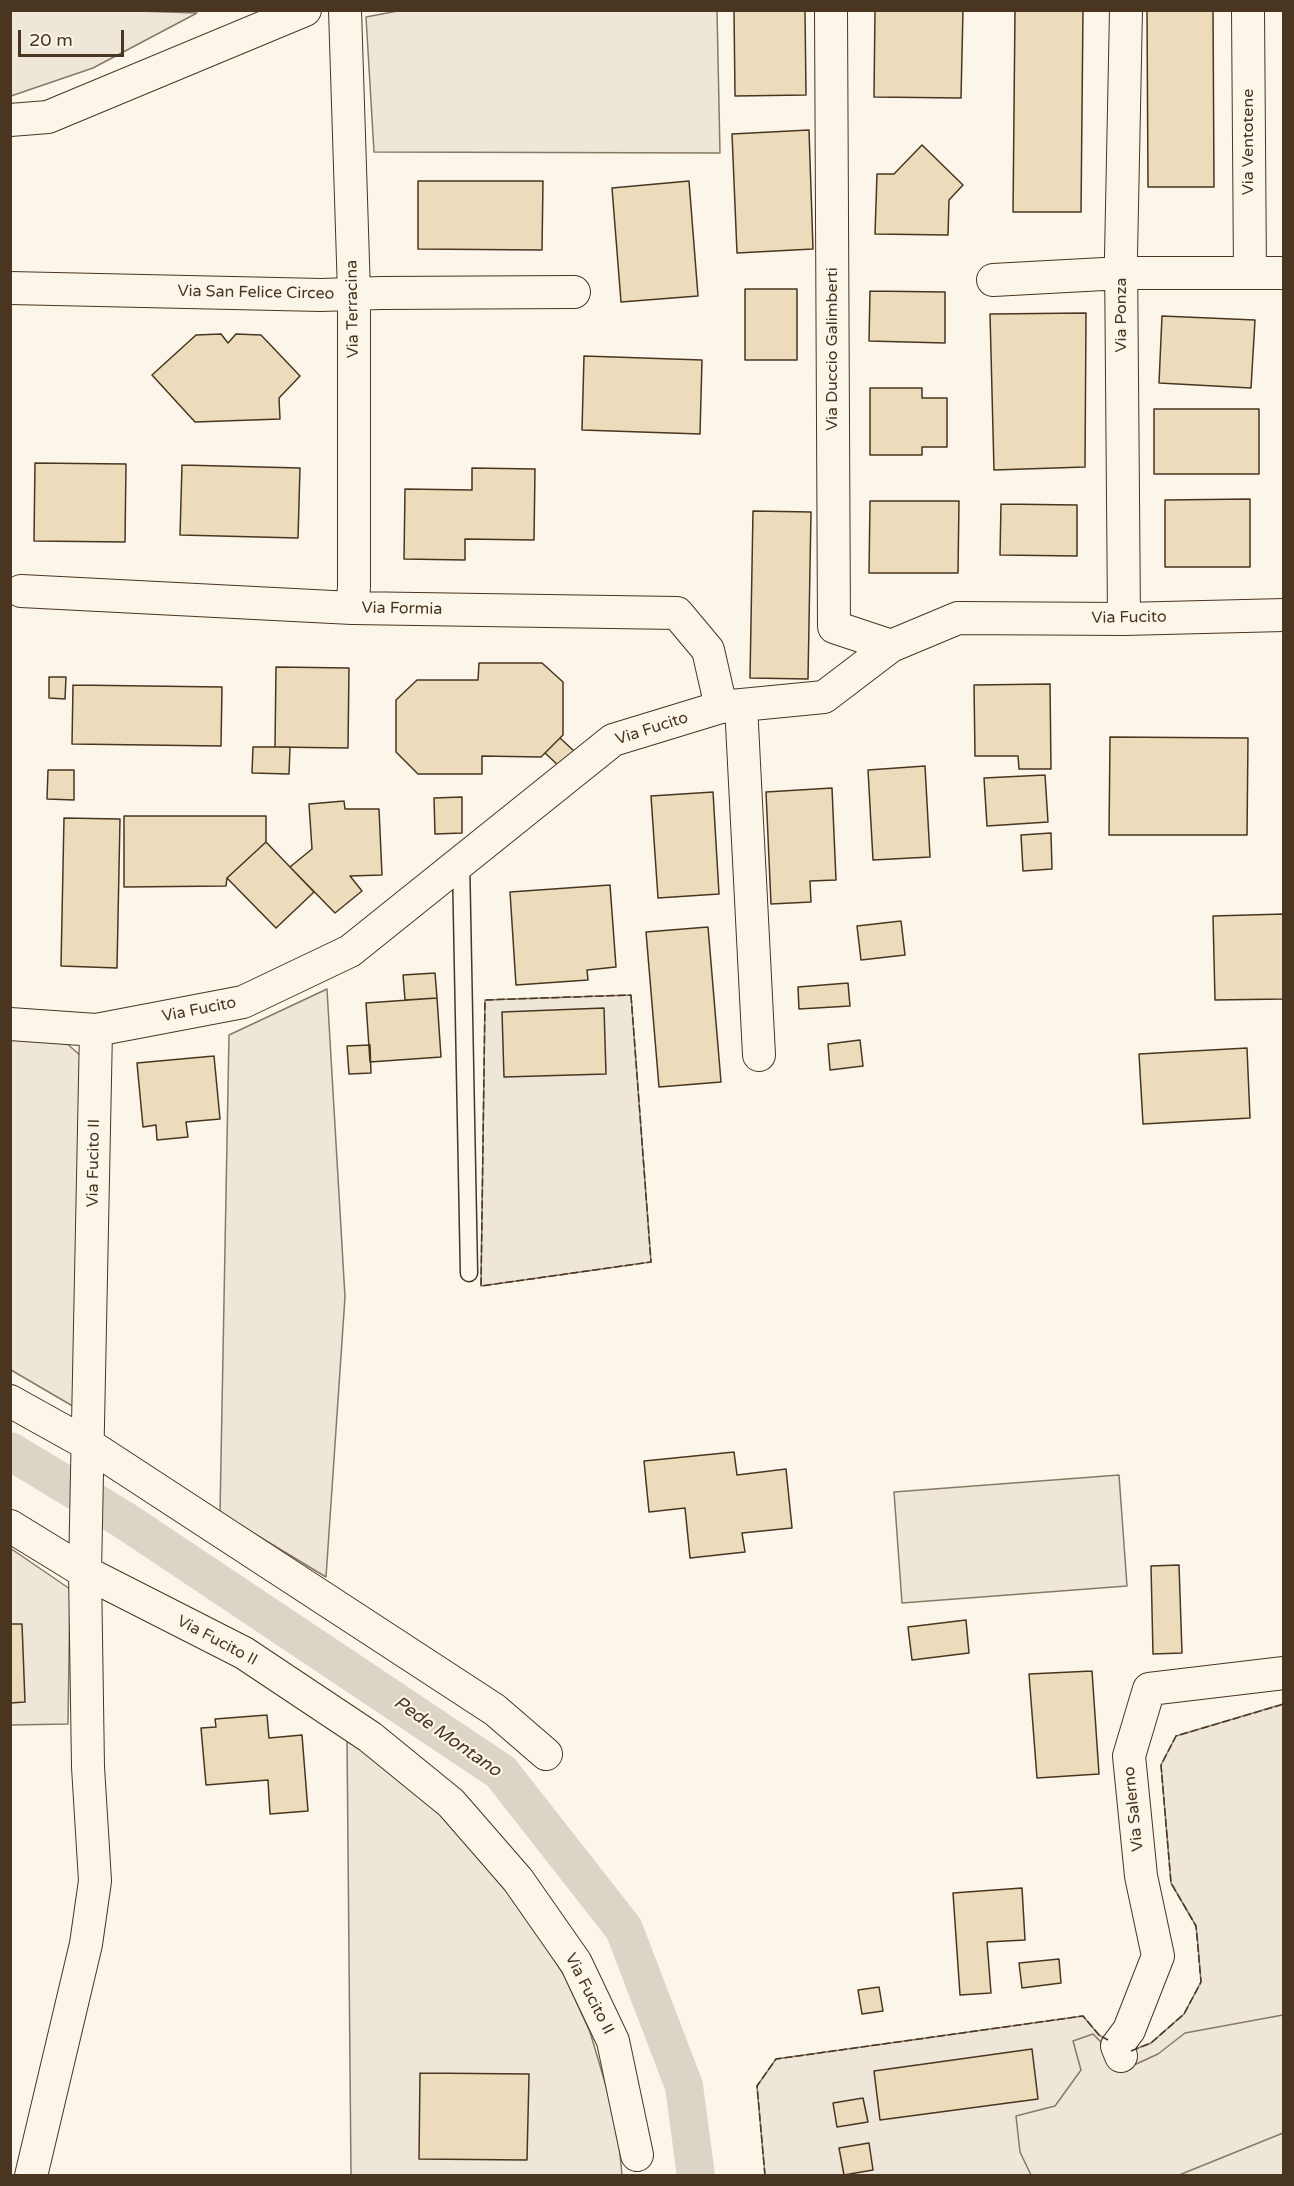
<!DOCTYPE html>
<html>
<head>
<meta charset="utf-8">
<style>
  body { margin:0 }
  #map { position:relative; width:1294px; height:2186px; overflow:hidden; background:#fbf6e9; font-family:"Varela Round",sans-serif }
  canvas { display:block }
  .frame { position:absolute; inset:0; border:12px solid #4a3520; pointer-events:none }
  .scale { position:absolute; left:18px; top:30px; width:106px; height:27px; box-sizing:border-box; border:3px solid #4a3520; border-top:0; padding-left:8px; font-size:18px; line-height:21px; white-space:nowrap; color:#4a3520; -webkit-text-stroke:4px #fbf6e9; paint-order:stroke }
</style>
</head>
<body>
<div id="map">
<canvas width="1294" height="2186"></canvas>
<div class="frame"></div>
<div class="scale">20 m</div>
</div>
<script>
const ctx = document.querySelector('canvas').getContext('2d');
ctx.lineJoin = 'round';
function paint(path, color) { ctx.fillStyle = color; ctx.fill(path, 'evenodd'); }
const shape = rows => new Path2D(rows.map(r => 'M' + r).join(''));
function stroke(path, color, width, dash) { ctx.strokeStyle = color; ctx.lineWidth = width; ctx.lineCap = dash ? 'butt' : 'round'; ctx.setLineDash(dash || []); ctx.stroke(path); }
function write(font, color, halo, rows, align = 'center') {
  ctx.font = font + ' "Varela Round",sans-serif'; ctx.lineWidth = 4.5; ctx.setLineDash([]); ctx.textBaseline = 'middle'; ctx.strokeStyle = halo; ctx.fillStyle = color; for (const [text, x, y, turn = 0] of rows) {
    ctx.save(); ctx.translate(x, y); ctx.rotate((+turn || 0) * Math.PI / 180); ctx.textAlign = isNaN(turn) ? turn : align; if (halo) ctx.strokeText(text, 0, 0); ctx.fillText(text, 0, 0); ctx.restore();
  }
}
const green = shape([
  [403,10,717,11,720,153,374,152,366,17,403,10],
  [139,11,197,13,93,68,11,96,11,11,139,11],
  [327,989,345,1297,326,1577,220,1513,229,1035,327,989],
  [631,995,651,1262,481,1286,485,1000,631,995],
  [11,1040,63,1040,82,1057,76,1408,11,1370,11,1040],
  [1119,1475,1127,1586,902,1603,894,1492,1119,1475],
  [10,1548,70,1589,68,1724,11,1725,10,1548],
  [1283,1704,1283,2175,765,2175,757,2086,776,2059,1083,2016,1099,2035,1127,2052,1151,2043,1184,2014,1201,1982,1198,1945,1196,1926,1171,1883,1161,1765,1176,1736,1283,1704],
  [347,1738,442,1814,509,1890,564,1975,590,2032,617,2123,622,2175,351,2175,347,1738]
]);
const parking = shape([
  [1283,2015,1283,2133,1179,2175,1031,2175,1020,2152,1016,2116,1055,2106,1081,2070,1073,2041,1093,2034,1106,2047,1134,2065,1158,2054,1185,2033,1283,2015]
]);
const canal = shape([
  [10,1451,124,1520,501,1772,624,1929,684,2086,696,2176]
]);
const building = shape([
  [734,10,805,10,806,95,735,96,734,10],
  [875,10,963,10,961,98,874,97,875,10],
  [1015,10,1083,10,1081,212,1013,212,1015,10],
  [1147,10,1213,10,1214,187,1148,187,1147,10],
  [809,130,813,249,737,253,732,134,809,130],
  [922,145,963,185,949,200,948,235,875,234,877,174,894,174,922,145],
  [418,181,543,181,542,250,418,249,418,181],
  [689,181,698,296,621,302,612,188,689,181],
  [745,289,797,289,797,360,745,360,745,289],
  [870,291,945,292,945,343,869,341,870,291],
  [1086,313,1085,467,994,470,990,314,1086,313],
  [1162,316,1255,320,1251,388,1159,383,1162,316],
  [221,334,228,343,236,334,261,335,300,376,279,398,280,419,195,422,152,375,196,335,221,334],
  [584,356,702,360,700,434,582,430,584,356],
  [870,388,922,388,922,398,947,398,947,447,922,447,922,455,870,455,870,388],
  [1154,409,1259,409,1259,474,1154,474,1154,409],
  [35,463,126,464,125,542,34,541,35,463],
  [182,465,300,468,298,538,180,535,182,465],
  [472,468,535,469,534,540,465,539,465,560,404,559,405,489,472,490,472,468],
  [1250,499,1250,567,1165,567,1165,500,1250,499],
  [870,501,959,501,958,573,869,573,870,501],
  [1001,504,1077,505,1077,556,1000,555,1001,504],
  [753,511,811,512,808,679,750,678,753,511],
  [479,663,542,663,563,682,563,735,541,757,482,756,482,774,418,774,396,752,396,700,417,680,478,680,479,663],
  [276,667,349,668,348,748,275,747,276,667],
  [49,677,66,677,65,699,49,698,49,677],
  [1050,684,1051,769,1019,769,1018,756,975,756,974,685,1050,684],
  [73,685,222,687,221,746,72,744,73,685],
  [1110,737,1248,738,1247,835,1109,835,1110,737],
  [560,738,574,751,559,766,545,753,560,738],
  [253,747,290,747,289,774,252,773,253,747],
  [925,766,930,857,873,860,868,770,925,766],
  [48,770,74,770,74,800,47,799,48,770],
  [1045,775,1048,822,987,826,984,778,1045,775],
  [832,788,836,880,810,881,811,902,771,904,766,792,832,788],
  [713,792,719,894,658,898,651,796,713,792],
  [462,797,462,833,435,834,434,798,462,797],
  [344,801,345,809,379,809,382,875,350,876,362,891,335,913,290,867,312,849,309,804,344,801],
  [124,816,266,816,266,842,227,878,226,886,124,887,124,816],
  [64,818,120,819,117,968,61,966,64,818],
  [1051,833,1052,869,1023,871,1021,835,1051,833],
  [266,842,314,892,276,928,227,878,266,842],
  [610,885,616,967,587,970,588,980,516,985,510,892,610,885],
  [1284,914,1284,999,1215,1000,1213,916,1284,914],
  [901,921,905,955,861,960,857,926,901,921],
  [708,927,721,1082,659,1087,646,932,708,927],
  [435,973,437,998,405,1000,403,975,435,973],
  [848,983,850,1006,799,1009,798,987,848,983],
  [437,998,441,1057,370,1062,366,1003,437,998],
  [604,1008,606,1074,504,1077,502,1012,604,1008],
  [860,1040,863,1066,830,1070,828,1044,860,1040],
  [370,1045,371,1073,349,1074,347,1046,370,1045],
  [1247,1048,1250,1118,1143,1124,1139,1054,1247,1048],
  [214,1056,220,1119,186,1122,188,1137,157,1140,156,1125,143,1127,137,1063,214,1056],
  [734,1452,737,1475,786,1469,792,1528,742,1533,745,1552,690,1558,685,1508,649,1512,644,1461,734,1452],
  [1179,1565,1182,1653,1153,1654,1151,1566,1179,1565],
  [966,1620,969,1653,912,1660,908,1627,966,1620],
  [10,1624,22,1624,25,1702,10,1703,10,1624],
  [1092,1671,1099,1774,1037,1778,1029,1674,1092,1671],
  [267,1715,269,1738,302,1735,308,1811,270,1814,268,1780,206,1785,201,1728,216,1727,215,1719,267,1715],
  [1022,1888,1025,1940,987,1942,991,1993,960,1995,953,1893,1022,1888],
  [1059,1959,1061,1983,1022,1988,1019,1963,1059,1959],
  [879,1987,883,2011,862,2014,858,1990,879,1987],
  [1032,2049,1038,2099,880,2120,874,2071,1032,2049],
  [420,2073,529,2074,527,2160,419,2159,420,2073],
  [863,2098,868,2122,837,2127,833,2103,863,2098],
  [869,2143,873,2170,844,2175,839,2148,869,2143]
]);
const service = shape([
  [461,862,469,1273]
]);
const minor = shape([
  [345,10,354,293,354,587,352,608],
  [831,10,834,627,891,646],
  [1248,10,1250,273],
  [10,120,48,117,305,10],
  [993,280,1122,273,1284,273],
  [10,288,321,295,381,293,574,292],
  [21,591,352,608,677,613,708,650,721,707],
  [1124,619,1121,256,1126,10],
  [741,705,759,1055],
  [10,1024,96,1030,243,1002,350,951,613,740,721,707,824,697,891,646,958,618,1124,619,1284,615],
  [96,1030,85,1572,244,1653,370,1737,451,1803,518,1880,576,1963,613,2041,637,2155],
  [10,1401,89,1445,495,1710,546,1754],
  [10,1526,85,1572,88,1767,95,1881,86,1944,31,2176],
  [1121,2056,1117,2046,1129,2030,1158,1956,1141,1876,1129,1756,1149,1689,1284,1673]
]);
const fence = shape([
  [631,995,651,1262,481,1286,485,1000,631,995],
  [1131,2051,1151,2043,1184,2014,1201,1982,1196,1926,1171,1883,1161,1765,1176,1736,1284,1704],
  [765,2176,757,2086,776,2059,1083,2016,1099,2035,1108,2040]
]);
const streetNames = [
  ["Via Ventotene",1249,142,-90],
  ["Via San Felice Circeo",256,293,1],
  ["Via Terracina",353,309,-91],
  ["Via Ponza",1122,315,-90],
  ["Via Duccio Galimberti",833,349,-90],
  ["Via Formia",402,609,1],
  ["Via Fucito",1129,618,-1],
  ["Via Fucito",652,729,-18],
  ["Via Fucito",199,1010,-11],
  ["Via Fucito II",94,1163,-89],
  ["Via Fucito II",217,1641,28],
  ["Via Salerno",1134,1809,-96],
  ["Via Fucito II",589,1994,63]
];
const waterNames = [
  ["Pede Montano",447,1737,35]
];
paint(green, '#ede6d9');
stroke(green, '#887966', 1.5);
paint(parking, '#ede7d9');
stroke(parking, '#887966', 1.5);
stroke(canal, '#dcd4c6', 38);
paint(building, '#ecdcbc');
stroke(building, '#4a3520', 1.5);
stroke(service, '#4a3520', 19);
stroke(minor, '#4a3520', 34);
stroke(service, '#fbf6e9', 16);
stroke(minor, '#fbf6e9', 32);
stroke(fence, '#4a3520', 1.5, [8, 3]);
write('16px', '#4a3520', '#fbf6e9', streetNames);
write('italic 18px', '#4a3520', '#fbf6e9', waterNames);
</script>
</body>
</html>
